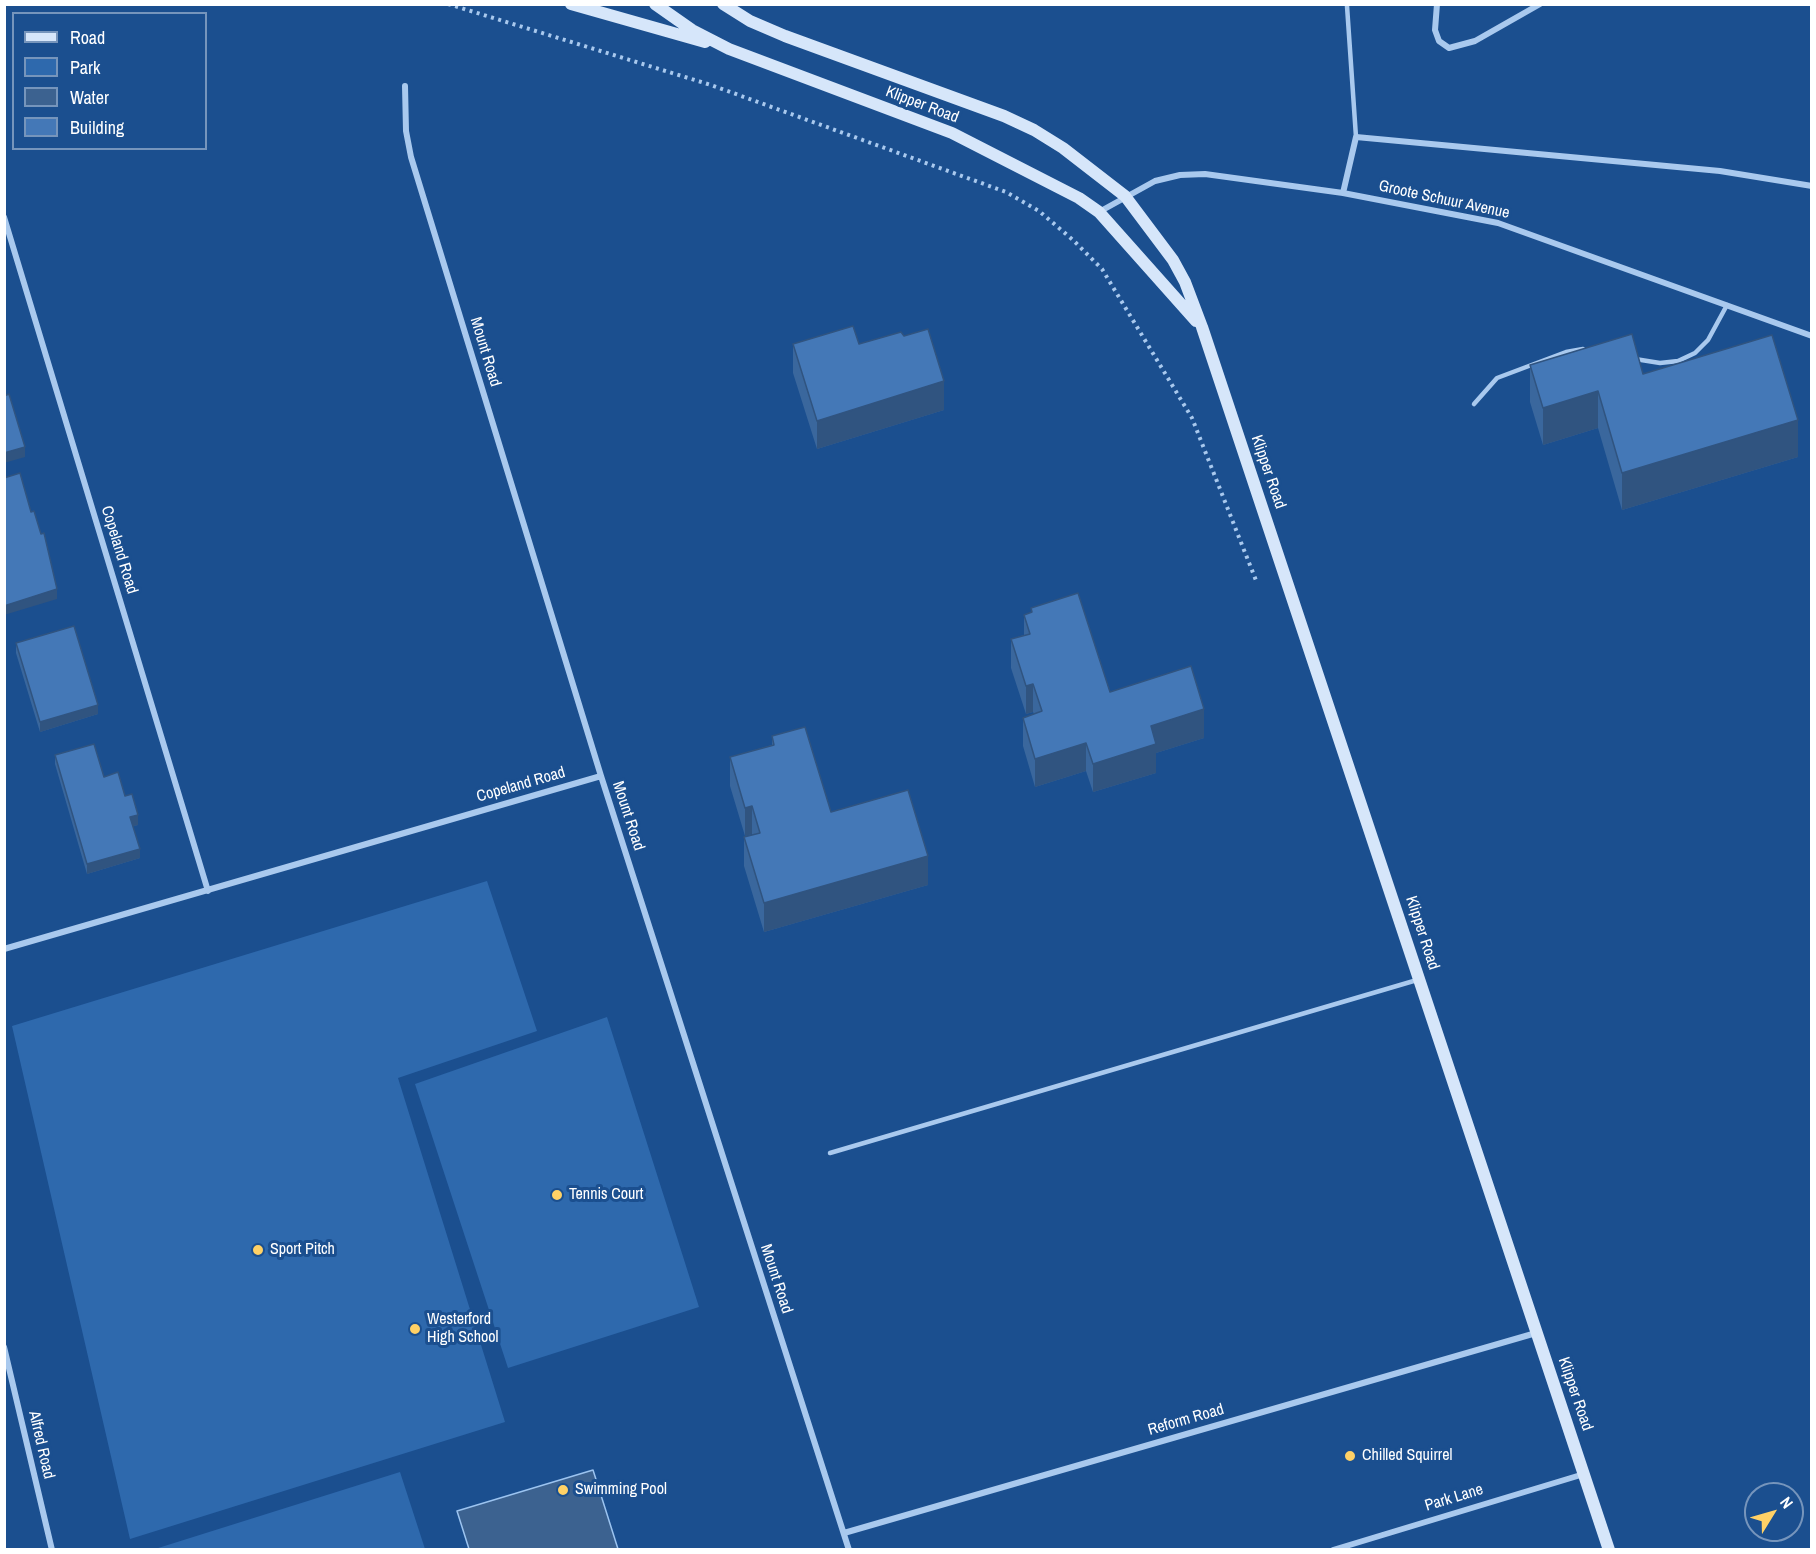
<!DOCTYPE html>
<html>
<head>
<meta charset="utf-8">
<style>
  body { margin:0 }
  #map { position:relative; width:1816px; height:1554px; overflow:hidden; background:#1b4f8f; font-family:"Archivo Narrow",sans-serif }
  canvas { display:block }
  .frame { position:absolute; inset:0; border:6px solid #fff; pointer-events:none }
  .legend { position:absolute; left:12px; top:12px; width:195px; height:138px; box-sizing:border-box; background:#1b4f8f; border:2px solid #7695bc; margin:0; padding:8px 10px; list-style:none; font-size:18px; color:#fff }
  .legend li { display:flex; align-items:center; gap:12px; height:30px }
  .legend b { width:30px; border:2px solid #7695bc }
  .north { position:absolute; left:1744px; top:1482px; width:60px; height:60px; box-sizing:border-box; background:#1b4f8f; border:2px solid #7695bc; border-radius:50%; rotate:53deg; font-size:16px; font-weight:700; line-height:24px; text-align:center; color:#fff }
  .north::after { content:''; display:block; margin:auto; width:21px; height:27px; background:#ffd166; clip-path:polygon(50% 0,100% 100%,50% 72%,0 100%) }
</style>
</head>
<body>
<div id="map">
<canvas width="1816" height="1554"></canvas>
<div class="frame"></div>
<ul class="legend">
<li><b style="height:8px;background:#d6e6fa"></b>Road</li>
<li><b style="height:16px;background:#2e69ad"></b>Park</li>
<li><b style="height:16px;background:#3c6290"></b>Water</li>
<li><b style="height:16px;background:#4478b7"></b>Building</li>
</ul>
<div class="north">N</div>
</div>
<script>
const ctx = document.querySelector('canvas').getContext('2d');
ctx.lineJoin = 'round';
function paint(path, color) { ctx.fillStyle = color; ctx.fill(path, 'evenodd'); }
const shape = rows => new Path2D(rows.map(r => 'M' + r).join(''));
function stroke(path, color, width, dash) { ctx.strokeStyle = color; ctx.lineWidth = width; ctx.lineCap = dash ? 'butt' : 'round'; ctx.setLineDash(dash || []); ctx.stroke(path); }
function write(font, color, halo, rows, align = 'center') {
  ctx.font = font + ' "Archivo Narrow",sans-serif'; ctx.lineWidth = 6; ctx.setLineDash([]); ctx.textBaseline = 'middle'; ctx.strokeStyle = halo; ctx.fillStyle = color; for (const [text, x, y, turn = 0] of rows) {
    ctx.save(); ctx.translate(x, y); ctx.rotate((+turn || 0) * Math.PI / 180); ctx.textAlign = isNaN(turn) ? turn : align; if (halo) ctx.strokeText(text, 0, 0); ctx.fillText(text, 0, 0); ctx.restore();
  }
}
const green = shape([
  [487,881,537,1031,398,1078,505,1422,130,1539,12,1026],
  [607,1017,699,1307,508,1368,415,1084],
  [400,1472,425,1549,155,1549]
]);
const water = shape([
  [593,1470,618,1549,469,1549,457,1511,593,1470]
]);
const path = shape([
  [448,4,711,85,1006,192,1039,211,1073,240,1102,269,1192,418,1257,583]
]);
const service = shape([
  [1347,6,1356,137],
  [1635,359,1660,363,1678,361,1695,353,1708,340,1727,305],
  [1474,404,1497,378,1566,352,1583,349],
  [830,1153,1417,980]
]);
const minor = shape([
  [1437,4,1435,30,1439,41,1449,48,1475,41,1540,4],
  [405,86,406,131,411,157,601,776,849,1550],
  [1343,193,1356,137,1720,171,1812,186],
  [1099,212,1155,181,1180,175,1205,174,1343,193,1498,223,1812,336],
  [4,217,208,891],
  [4,949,601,776],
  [4,1347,52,1550],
  [844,1533,1536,1333],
  [1333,1550,1584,1474]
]);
const secondary = shape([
  [571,4,705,42],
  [655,4,692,30,729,49,952,133,1079,198,1099,212,1196,321],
  [723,4,750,21,785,36,1004,116,1034,130,1063,148,1125,196,1173,260,1185,282,1202,327,1609,1550]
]);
const wall = shape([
  [793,344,859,344,944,410,817,449,793,373],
  [1530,365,1643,374,1798,457,1622,510,1598,428,1543,445,1530,402],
  [1031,608,1110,692,1204,738,1156,753,1156,773,1093,792,1086,771,1035,787,1023,746,1023,718,1034,714,1033,712,1026,714,1011,668,1011,639,1024,635,1024,615,1031,612],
  [16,643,98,714,40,732,16,653],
  [772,736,831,812,928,885,764,932,744,866,744,837,752,835,752,834,745,836,730,786,730,757,772,745],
  [55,755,104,777,125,796,138,825,133,826,140,858,87,874,55,764]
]);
const shadedWall = shape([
  [944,381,944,410,817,449,817,421],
  [1598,391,1598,428,1543,445,1543,408],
  [1798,420,1798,457,1622,510,1622,473],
  [25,447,25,457,4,463,4,453],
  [57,589,57,599,4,615,4,606],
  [1033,684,1033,712,1026,714,1026,686],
  [98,705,98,714,40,732,40,722],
  [1204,709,1204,738,1156,753,1156,773,1093,792,1093,764,1151,726],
  [1086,743,1086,771,1035,787,1035,759],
  [752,806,752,834,745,836,745,808],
  [138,815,138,825,130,827,130,817],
  [140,849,140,858,87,874,87,864],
  [928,856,928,885,764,932,764,903]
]);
const building = shape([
  [853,326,859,344,901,332,904,336,928,329,944,381,817,421,793,344,853,326],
  [1632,334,1643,374,1772,335,1798,420,1622,473,1598,391,1543,408,1530,365,1632,334],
  [9,394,25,447,4,453,4,396,9,394],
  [20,473,31,512,34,511,41,534,44,533,57,589,4,606,4,478,20,473],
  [1078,593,1110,692,1191,666,1204,709,1151,726,1156,744,1093,764,1086,743,1035,759,1023,718,1042,711,1033,684,1026,686,1011,639,1030,634,1024,615,1032,612,1031,608,1078,593],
  [74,626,98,705,40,722,16,643,74,626],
  [805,727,831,812,908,790,928,856,764,903,744,837,760,833,752,806,745,808,730,757,774,745,772,736,805,727],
  [94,744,104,777,118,772,125,796,132,794,138,815,130,817,140,849,87,864,55,755,94,744]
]);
const markers = [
  [557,1195,6,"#ffd166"],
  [258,1250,6,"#ffd166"],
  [415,1329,6,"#ffd166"],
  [1350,1456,6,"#ffd166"],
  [563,1490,6,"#ffd166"]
];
const streetNames = [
  ["Klipper Road",922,105,21],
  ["Groote Schuur Avenue",1444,200,12],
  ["Mount Road",485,352,73],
  ["Klipper Road",1268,472,71],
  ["Copeland Road",119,550,73],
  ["Copeland Road",521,785,-16],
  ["Mount Road",628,816,72],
  ["Klipper Road",1422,933,72],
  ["Mount Road",776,1279,72],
  ["Klipper Road",1575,1394,71],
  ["Reform Road",1186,1420,-16],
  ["Alfred Road",41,1445,77],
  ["Park Lane",1454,1498,-17]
];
const poiNames = [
  ["Tennis Court",569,1195],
  ["Sport Pitch",270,1250],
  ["Westerford",427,1320],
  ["High School",427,1338],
  ["Chilled Squirrel",1362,1456],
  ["Swimming Pool",575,1490]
];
paint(green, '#2e69ad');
paint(water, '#3c6290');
stroke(water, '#9cc4f0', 1.5);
stroke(path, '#a9c9ee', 4, [3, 4.5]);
stroke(service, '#a9c9ee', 4.5);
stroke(minor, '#a9c9ee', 6);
stroke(secondary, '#d6e6fa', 12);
paint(wall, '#3a679d');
paint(shadedWall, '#305480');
paint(building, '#4478b7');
stroke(building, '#305480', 1.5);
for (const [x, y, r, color] of markers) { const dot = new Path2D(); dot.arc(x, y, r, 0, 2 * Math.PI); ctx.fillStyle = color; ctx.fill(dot); stroke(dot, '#1b4f8f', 2); }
write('16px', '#fff', '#1b4f8f', streetNames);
write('16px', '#fff', '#1b4f8f', poiNames, 'left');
</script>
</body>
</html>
